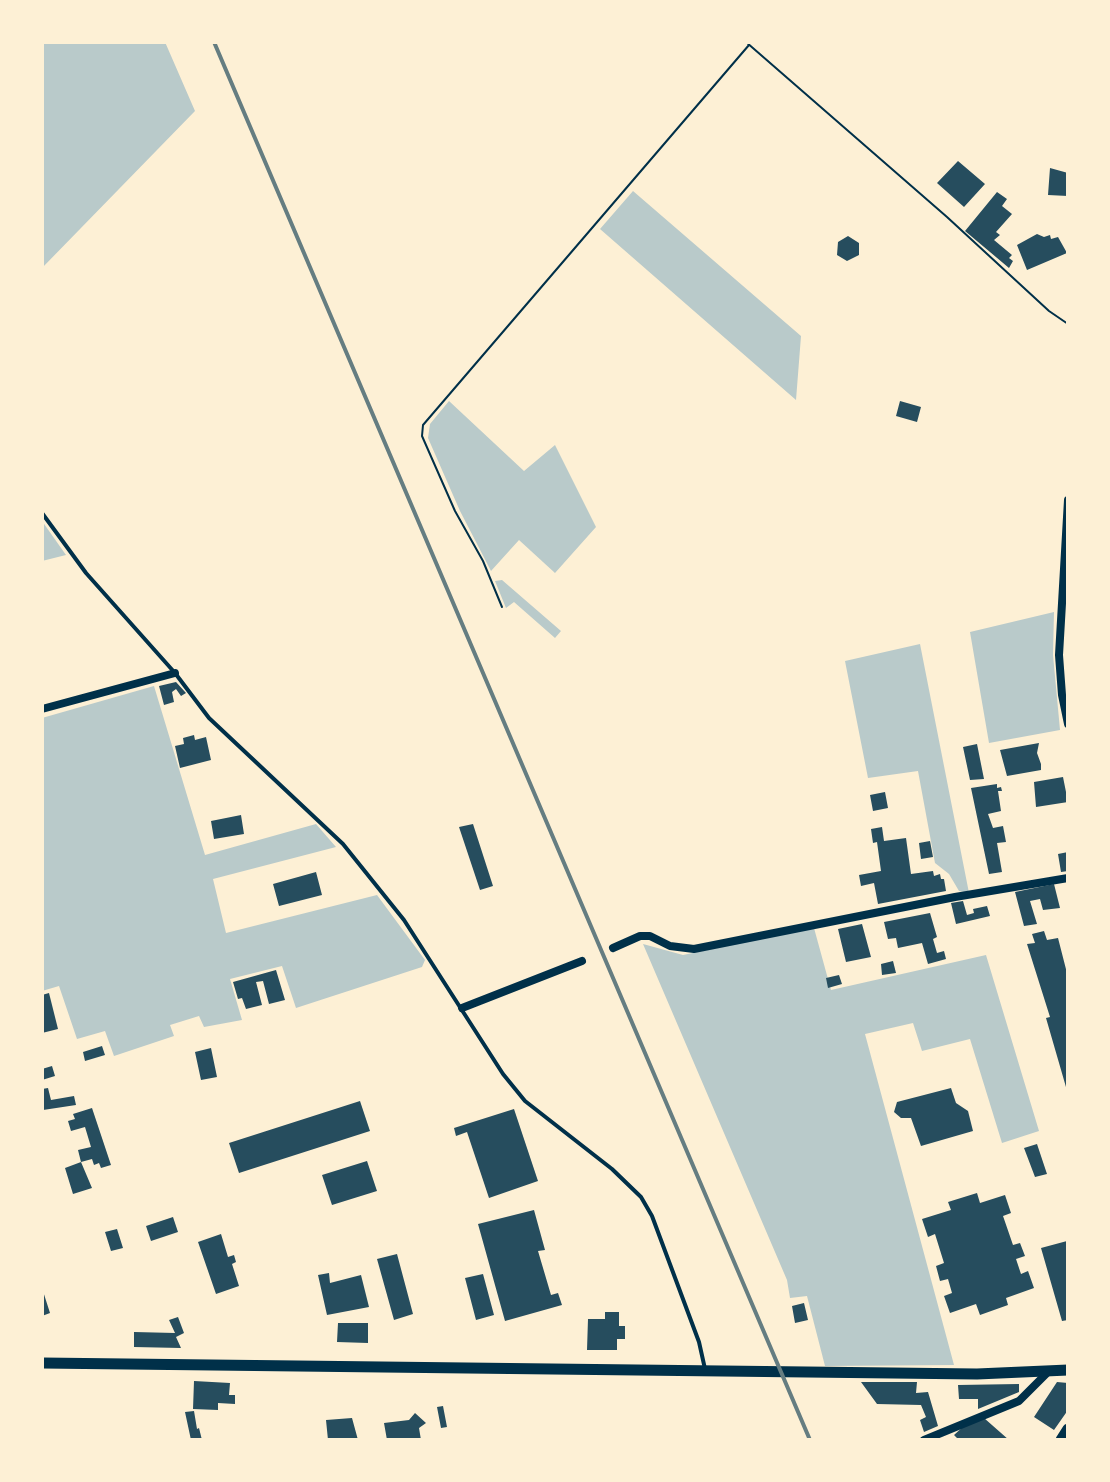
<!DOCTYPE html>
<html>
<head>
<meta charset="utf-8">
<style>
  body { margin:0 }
  #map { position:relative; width:1110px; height:1482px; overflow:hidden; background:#fdf0d5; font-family:Helvetica,sans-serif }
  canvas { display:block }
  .frame { position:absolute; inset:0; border:44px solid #fdf0d5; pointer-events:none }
</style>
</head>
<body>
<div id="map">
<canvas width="1110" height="1482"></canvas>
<div class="frame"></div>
</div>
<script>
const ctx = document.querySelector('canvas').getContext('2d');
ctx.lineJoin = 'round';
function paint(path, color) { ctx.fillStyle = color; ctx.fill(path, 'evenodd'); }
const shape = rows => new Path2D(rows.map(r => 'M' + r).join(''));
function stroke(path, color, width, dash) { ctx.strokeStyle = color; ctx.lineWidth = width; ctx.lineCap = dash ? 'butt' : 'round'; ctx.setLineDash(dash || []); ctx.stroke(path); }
const green = shape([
  [42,42,165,42,195,111,42,268],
  [633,191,801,336,796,400,600,229],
  [449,401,524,471,555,445,596,527,555,573,519,540,491,571,460,511,428,438,430,424],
  [42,521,66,555,42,561],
  [502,580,561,631,555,638,514,602,506,608,495,581],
  [1054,612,1053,655,1060,730,989,743,970,632],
  [920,644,969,893,959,891,949,874,935,863,918,771,868,778,845,661],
  [154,686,205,855,316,824,336,847,213,879,226,933,377,895,425,960,422,967,296,1008,282,966,230,979,242,1020,204,1027,199,1016,170,1025,174,1036,114,1056,105,1031,77,1039,59,986,42,991,42,718],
  [814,928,831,990,986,955,1039,1131,1002,1143,970,1039,922,1051,913,1023,865,1034,954,1365,825,1366,807,1296,790,1298,787,1280,643,944,683,955]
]);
const building = shape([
  [958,161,985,184,964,207,937,183],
  [1050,168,1068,173,1068,196,1048,195],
  [997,192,1007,199,1002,206,1012,214,996,232,1000,235,994,240,1012,255,1009,258,1013,261,1009,268,965,231],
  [1037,234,1044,237,1050,235,1051,239,1058,237,1067,253,1027,270,1017,245],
  [848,236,859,243,859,255,847,261,837,255,838,242],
  [900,401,921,407,917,422,896,416],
  [176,682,186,693,181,696,176,689,172,692,174,702,164,705,159,686],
  [194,735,195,740,206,737,211,760,180,768,175,746,184,744,183,738],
  [1039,743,1037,753,1041,764,1041,770,1007,776,1000,750],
  [977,744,984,779,970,780,963,747],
  [1063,777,1068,802,1036,807,1034,782],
  [997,784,997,788,1001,787,1002,791,998,791,1001,811,988,814,993,828,1003,826,1006,842,997,843,1002,872,989,874,971,788],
  [885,792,888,808,873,811,870,795],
  [241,815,244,834,214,839,211,821],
  [473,824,493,886,480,890,459,827],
  [882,827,884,841,906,838,911,874,933,871,934,876,940,874,941,879,944,879,946,891,878,904,874,883,861,886,859,875,881,871,877,842,873,843,871,829],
  [930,841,933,857,921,859,919,843],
  [1068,852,1068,871,1061,872,1058,854],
  [316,872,322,895,279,906,273,884],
  [1054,884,1060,908,1043,910,1040,899,1030,901,1037,924,1024,926,1015,892],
  [963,901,967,915,974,913,973,909,987,906,990,916,956,924,951,903],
  [930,913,937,937,933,939,937,953,944,951,946,959,928,964,922,943,898,948,896,938,888,939,884,922],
  [862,924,871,957,846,962,838,929],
  [1044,931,1047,940,1058,938,1068,977,1068,1094,1046,1018,1050,1017,1027,944,1035,943,1032,934],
  [893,961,896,973,882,975,881,964],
  [276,970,285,1000,269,1004,263,981,256,982,262,1005,246,1009,242,998,238,999,233,982],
  [839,975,842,984,828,988,826,978],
  [49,993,58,1029,42,1033,42,995],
  [102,1046,105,1055,85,1061,83,1052],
  [211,1048,217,1077,201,1080,195,1052],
  [52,1066,55,1076,42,1080,42,1069],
  [48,1088,51,1100,74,1096,76,1105,43,1110,42,1089],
  [951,1088,956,1103,968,1111,973,1131,921,1146,911,1118,901,1118,894,1112,897,1102],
  [360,1101,370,1131,239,1173,229,1143],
  [92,1108,111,1165,101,1168,99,1163,94,1165,92,1159,81,1162,78,1150,91,1147,85,1127,71,1131,68,1121,75,1119,73,1114],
  [514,1109,538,1181,489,1198,467,1132,456,1136,454,1128],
  [1037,1144,1047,1174,1035,1177,1024,1148],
  [367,1161,377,1191,332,1205,322,1175],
  [81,1162,92,1188,73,1194,65,1168],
  [977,1193,980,1203,1005,1195,1011,1213,1003,1216,1013,1245,1020,1243,1025,1256,1016,1259,1021,1274,1028,1271,1034,1288,1006,1298,1008,1305,980,1315,976,1304,950,1313,944,1296,952,1293,948,1279,940,1281,936,1266,944,1263,935,1234,928,1237,922,1219,951,1210,948,1202],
  [534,1210,545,1250,538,1251,551,1295,558,1293,562,1305,505,1321,478,1224],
  [173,1217,178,1232,151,1241,146,1226],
  [117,1229,123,1248,111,1251,105,1232],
  [221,1234,228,1257,234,1255,236,1262,232,1264,239,1286,216,1294,198,1242],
  [1067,1241,1068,1320,1062,1321,1041,1248],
  [397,1254,413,1314,394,1320,377,1259],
  [329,1273,330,1283,361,1275,369,1307,327,1315,318,1275],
  [483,1274,494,1315,476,1320,465,1278],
  [42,1288,50,1313,42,1316],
  [804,1303,808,1320,795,1323,792,1306],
  [605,1312,619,1312,619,1326,625,1326,625,1339,617,1339,617,1350,587,1350,588,1319,605,1319],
  [178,1317,184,1333,176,1337,181,1348,134,1347,134,1332,175,1333,169,1320],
  [338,1323,368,1323,368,1343,337,1342],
  [194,1381,230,1383,229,1395,235,1395,235,1404,218,1403,218,1410,193,1409],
  [861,1382,917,1382,916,1393,928,1392,938,1426,924,1432,920,1420,926,1417,921,1405,877,1404],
  [1057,1382,1068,1383,1068,1410,1054,1430,1034,1417],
  [1019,1384,1019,1392,978,1409,978,1399,959,1399,958,1385],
  [443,1406,447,1427,441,1428,437,1407],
  [194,1411,197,1429,199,1428,202,1440,191,1440,185,1412],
  [415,1413,426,1423,419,1428,421,1440,387,1440,384,1423,409,1420],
  [352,1418,358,1440,328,1440,326,1420],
  [984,1418,1009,1440,959,1440,954,1435,965,1425]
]);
const path = shape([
  [746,42,947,217,1049,311,1068,324],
  [502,607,483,561,455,511,422,436,423,425,749,45]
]);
const service = shape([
  [42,513,86,573,175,673,209,718,343,844,404,920,503,1074,525,1101,612,1169,641,1197,652,1216,699,1342,705,1369]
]);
const minor = shape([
  [1068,500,1059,655,1062,695,1068,724],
  [42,709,175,673],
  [613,948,640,936,650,936,670,946,694,949,955,897,1068,878],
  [462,1008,582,961],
  [924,1440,1019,1401,1049,1371]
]);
const secondary = shape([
  [42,1363,977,1374,1068,1370],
  [1061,1440,1068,1429]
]);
const rail = shape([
  [214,42,810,1440]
]);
paint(green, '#b9caca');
paint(building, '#264d5e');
stroke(path, '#003049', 2);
stroke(service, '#003049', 4);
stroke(minor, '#003049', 8);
stroke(secondary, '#003049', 11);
stroke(rail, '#657d81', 4);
</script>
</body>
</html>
